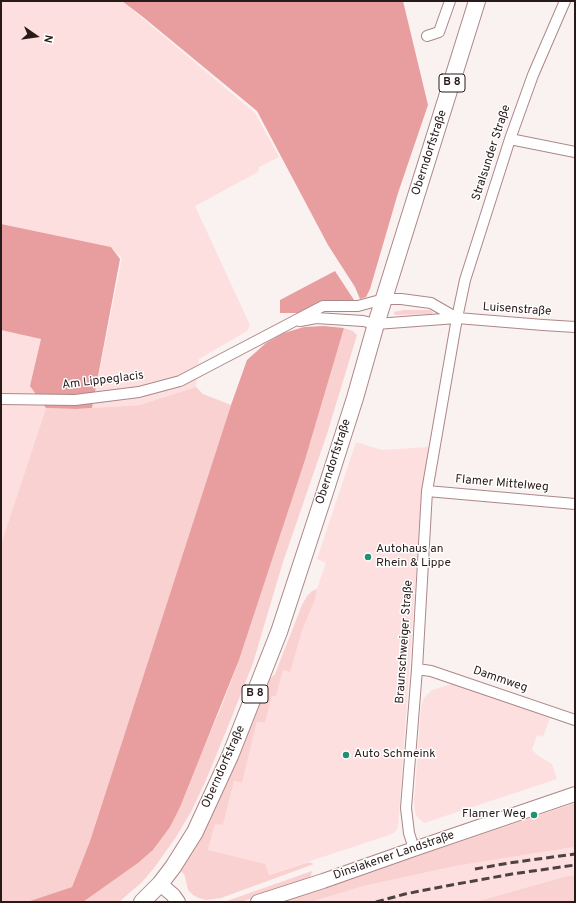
<!DOCTYPE html>
<html>
<head>
<meta charset="utf-8">
<style>
  body { margin:0 }
  #map { position:relative; width:576px; height:903px; overflow:hidden; background:#faf1f1; font-family:Overpass,sans-serif }
  canvas { display:block }
  .frame { position:absolute; inset:0; border:2px solid #291a1a; pointer-events:none }
  .north { position:absolute; left:16px; top:16px; width:40px; height:40px; -webkit-text-stroke:3px #fff; paint-order:stroke; rotate:103deg; font-size:11px; font-weight:700; line-height:16px; text-align:center; color:#291a1a }
  .north::after { content:''; display:block; margin:auto; width:14px; height:18px; background:#291a1a; clip-path:polygon(50% 0,100% 100%,50% 72%,0 100%) }
</style>
</head>
<body>
<div id="map">
<canvas width="576" height="903"></canvas>
<div class="frame"></div>
<div class="north">N</div>
</div>
<script>
const ctx = document.querySelector('canvas').getContext('2d');
ctx.lineJoin = 'round';
function paint(path, color) { ctx.fillStyle = color; ctx.fill(path, 'evenodd'); }
const shape = rows => new Path2D(rows.map(r => 'M' + r).join(''));
function stroke(path, color, width, dash) { ctx.strokeStyle = color; ctx.lineWidth = width; ctx.lineCap = dash ? 'butt' : 'round'; ctx.setLineDash(dash || []); ctx.stroke(path); }
function write(font, color, halo, rows, align = 'center') {
  ctx.font = font + ' Overpass,sans-serif'; ctx.lineWidth = 3; ctx.setLineDash([]); ctx.textBaseline = 'middle'; ctx.strokeStyle = halo; ctx.fillStyle = color; for (const [text, x, y, turn = 0] of rows) {
    ctx.save(); ctx.translate(x, y); ctx.rotate((+turn || 0) * Math.PI / 180); ctx.textAlign = isNaN(turn) ? turn : align; if (halo) ctx.strokeText(text, 0, 0); ctx.fillText(text, 0, 0); ctx.restore();
  }
}
const built = shape([
  [1,1,122,1,255,113,279,157,259,167,258,172,195,206,250,325,247,331,199,359,196,387,139,405,92,408,122,258,111,247,1,224],
  [1,330,41,339,31,386,46,408,1,544],
  [356,442,382,450,429,447,422,491,398,827,396,831,392,834,268,875,208,851,215,823,223,825,234,781,242,783,257,722,265,723,272,696,276,697,283,670,290,671,303,628,315,600,317,589,326,563,317,559],
  [455,683,550,718,543,737,537,735,532,750,539,756,552,764,557,779,424,823,416,816,414,804,421,707,424,698,432,690],
  [575,847,575,875,567,876,475,902,311,902,364,886,456,866,524,855]
]);
const green = shape([
  [404,310,430,310,433,312,432,314,395,315,394,312],
  [344,328,353,331,357,335,327,434,283,562,253,663,231,719,206,780,191,812,176,837,154,868,142,882,119,902,83,902,138,863,153,850,170,827,222,705,239,660,305,460],
  [196,387,203,394,231,405,90,841,72,887,27,902,1,902,1,544,46,408,76,409,139,405],
  [317,589,315,600,303,628,290,672,283,670,276,697,272,696,265,723,257,722,242,783,234,781,223,825,215,824,208,850,265,864,269,875,309,862,314,864,221,898,206,900,199,898,193,895,188,890,185,877,184,874,180,871,196,844,266,682,275,674,302,605,307,596,312,591],
  [575,803,575,847,524,855,456,866,364,886,311,902,281,902],
  [312,871,311,876,309,880,241,902,224,902],
  [575,875,575,902,475,902,567,876]
]);
const forest = shape([
  [122,1,403,1,428,105,398,193,370,289,366,297,360,299,355,287,328,245,257,111,143,17],
  [1,224,111,247,120,259,92,408,76,409,46,408,30,386,41,339,1,330],
  [335,271,354,300,338,300,322,302,300,313,280,313,280,300],
  [324,326,344,328,305,460,239,660,180,807,170,827,153,850,138,863,83,902,27,902,72,887,90,841,231,405,247,360,266,343,284,333,304,327]
]);
const minor = shape([
  [427,36,439,32,450,1],
  [510,139,575,152],
  [300,321,316,318,363,321,376,324,457,318,543,325,575,327],
  [1,399,75,400,139,392,180,381,323,306,358,306,384,299,401,299,431,303,457,318],
  [427,491,575,504],
  [417,669,431,671,575,720],
  [414,849,409,833,406,808,417,669,427,491,457,318,465,280,510,139,533,75,565,1]
]);
const secondary = shape([
  [160,884,173,895,178,902],
  [258,902,323,881,414,849,575,794]
]);
const primary = shape([
  [142,902,160,884,173,867,195,832,230,756,279,632,325,492,355,398,376,324,477,1]
]);
const rail = shape([
  [475,869,509,863,575,854],
  [376,902,405,894,446,886,512,874,575,865]
]);
const markers = [
  [368,557,4,"#229071"],
  [346,755,4,"#229071"],
  [534,815,4,"#229071"]
];
const shields = [
  [452,83,26],
  [255,694,26]
];
const shieldNames = [
  ["B 8",452,83],
  ["B 8",255,694]
];
const streetNames = [
  ["Oberndorfstraße",430,153,-72],
  ["Stralsunder Straße",492,153,-72],
  ["Luisenstraße",517,310,4],
  ["Am Lippeglacis",103,381,-7],
  ["Oberndorfstraße",334,462,-72],
  ["Flamer Mittelweg",502,484,5],
  ["Braunschweiger Straße",405,642,-86],
  ["Dammweg",500,680,19],
  ["Oberndorfstraße",224,767,-66],
  ["Dinslakener Landstraße",394,856,-19]
];
const poiNames = [
  ["Autohaus an",376,550],
  ["Rhein & Lippe",376,564],
  ["Auto Schmeink",354,755],
  ["Flamer Weg",526,815,"right"]
];
paint(built, '#fedfdf');
paint(green, '#fad1d1');
paint(forest, '#e89d9e');
stroke(minor, '#ad8787', 12);
stroke(secondary, '#ad8787', 16);
stroke(primary, '#ad8787', 18);
stroke(minor, '#fff', 10);
stroke(secondary, '#fff', 14);
stroke(primary, '#fff', 16);
stroke(rail, '#4e4141', 3, [8, 4]);
for (const [x, y, r, color] of markers) { const dot = new Path2D(); dot.arc(x, y, r, 0, 2 * Math.PI); ctx.fillStyle = color; ctx.fill(dot); stroke(dot, '#fff', 1.5); }
for (const [x, y, w] of shields) { const box = new Path2D(); box.roundRect(x - w / 2, y - 9, w, 18, 3); ctx.fillStyle = '#fff'; ctx.fill(box); stroke(box, '#291a1a', 1); }
write('bold 11px', '#291a1a', null, shieldNames);
write('12px', '#291a1a', '#fff', streetNames);
write('12px', '#291a1a', '#fff', poiNames, 'left');
</script>
</body>
</html>
